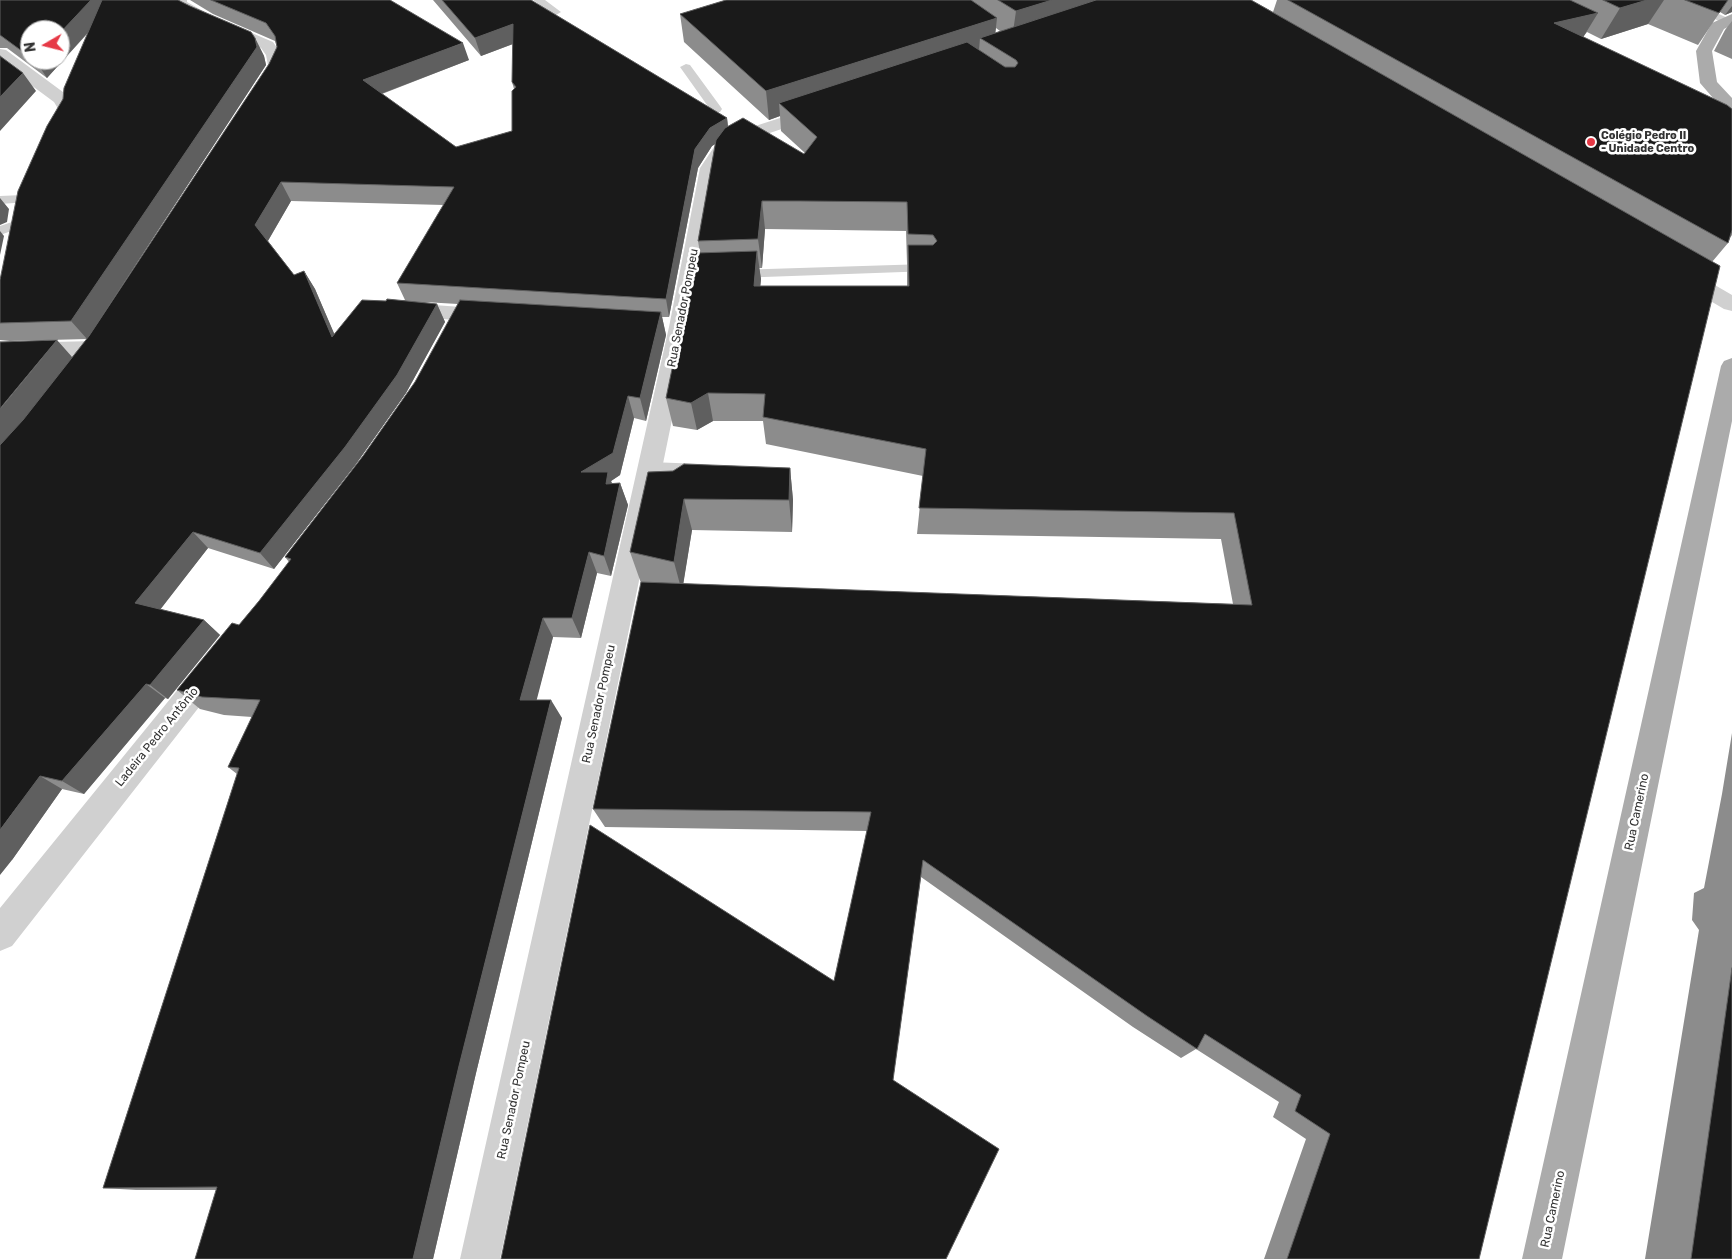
<!DOCTYPE html>
<html>
<head>
<meta charset="utf-8">
<style>
  body { margin:0 }
  #map { position:relative; width:1732px; height:1259px; overflow:hidden; background:#fff; font-family:Rubik,sans-serif }
  canvas { display:block }
  .north { position:absolute; left:20px; top:20px; width:50px; height:50px; box-sizing:border-box; background:#fff; border:1px solid #adadad; border-radius:50%; rotate:262deg; font-size:14px; font-weight:700; line-height:20px; text-align:center; color:#333 }
  .north::after { content:''; display:block; margin:auto; width:18px; height:22px; background:#e63946; clip-path:polygon(50% 0,100% 100%,50% 72%,0 100%) }
</style>
</head>
<body>
<div id="map">
<canvas width="1732" height="1259"></canvas>
<div class="north">N</div>
</div>
<script>
const ctx = document.querySelector('canvas').getContext('2d');
ctx.lineJoin = 'round';
const shape = rows => new Path2D(rows.map(r => 'M' + r).join(''));
function paint(path, color) { ctx.fillStyle = color; ctx.fill(path, 'evenodd'); }
function stroke(path, color, width, dash) { ctx.strokeStyle = color; ctx.lineWidth = width; ctx.lineCap = dash ? 'butt' : 'round'; ctx.setLineDash(dash || []); ctx.stroke(path); }
function write(font, color, halo, rows, align = 'center') {
  ctx.font = font + ' Rubik,sans-serif'; ctx.lineWidth = 5; ctx.setLineDash([]); ctx.textBaseline = 'middle'; ctx.strokeStyle = halo; ctx.fillStyle = color; for (const [text, x, y, turn = 0] of rows) {
    ctx.save(); ctx.translate(x, y); ctx.rotate((+turn || 0) * Math.PI / 180); ctx.textAlign = isNaN(turn) ? turn : align; if (halo) ctx.strokeText(text, 0, 0); ctx.fillText(text, 0, 0); ctx.restore();
  }
}
const service = shape([
  [533,0,545,0,561,12,556,15,552,14,533,0],
  [1697,4,1732,20,1732,27,1693,9,1692,7,1693,5,1697,4],
  [686,64,690,65,720,106,722,109,720,112,712,112,680,67,686,64],
  [23,195,28,196,30,199,28,202,0,204,0,196,23,195],
  [18,220,25,224,23,227,0,235,0,226,18,220],
  [926,264,931,265,933,268,931,271,736,278,731,277,729,274,731,271,736,270,926,264],
  [650,462,701,464,707,466,709,470,707,474,701,476,650,474,644,472,642,468,644,464,650,462]
]);
const minor = shape([
  [171,0,187,0,187,2,212,16,273,42,282,55,284,65,269,92,263,93,257,92,254,88,268,65,266,55,261,48,200,22,173,7,171,0],
  [0,49,6,50,67,95,75,107,74,116,61,137,55,138,49,137,46,133,56,116,57,107,54,102,0,62,0,49],
  [817,106,823,107,826,111,823,115,755,138,727,155,718,168,691,327,500,1259,460,1259,669,327,700,168,714,147,743,130,817,106],
  [1682,268,1689,270,1732,295,1732,311,1724,309,1675,280,1672,275,1675,270,1682,268],
  [405,303,490,309,498,311,501,316,498,321,490,323,397,315,394,310,397,305,405,303],
  [0,341,10,343,95,341,103,343,106,348,103,353,95,355,8,359,0,356,0,341],
  [211,658,221,661,225,670,221,679,12,946,0,951,0,908,201,661,211,658]
]);
const primary = shape([
  [1732,14,1732,25,1724,29,1712,51,1717,82,1732,98,1732,114,1726,113,1700,83,1696,51,1712,23,1732,14],
  [1732,358,1732,421,1562,1259,1522,1259,1721,366,1724,361,1732,358]
]);
const wall = shape([
  [0,0,190,6,255,38,264,56,266,65,88,338,269,64,277,47,275,41,213,14,190,0,390,0,469,60,382,94,456,147,512,131,514,89,512,82,513,44,481,56,433,0,531,0,727,118,728,126,804,154,805,153,781,131,780,116,769,120,684,42,680,14,726,0,1251,0,1273,12,1277,0,1732,0,1732,12,1725,15,1720,12,1698,45,1648,24,1601,39,1587,32,1583,37,1732,109,1732,235,1730,238,1728,243,1712,262,1479,1259,1264,1259,1306,1139,1273,1117,1279,1102,1196,1049,1181,1058,1133,1027,921,877,893,1080,946,1259,834,981,867,831,605,827,593,809,641,583,630,552,648,472,790,468,793,500,792,532,692,530,683,584,1233,604,1221,539,917,534,923,476,766,444,763,421,713,421,697,430,673,426,666,398,700,253,698,241,715,144,712,146,698,168,669,317,662,317,666,335,646,421,634,418,620,475,611,481,612,483,620,483,628,505,611,576,597,573,581,638,553,637,536,700,562,718,476,1073,433,1259,195,1259,217,1190,136,1190,103,1188,237,774,228,767,252,717,224,715,200,709,177,690,239,625,259,601,289,562,285,557,363,456,415,382,458,304,424,302,437,304,445,322,406,393,356,464,274,569,208,548,160,609,204,620,220,635,168,699,165,698,84,794,62,789,12,860,72,357,87,339,10,341,0,340,0,280,63,99,88,33,47,78,7,48,0,48],
  [996,28,1000,31,995,33],
  [30,30,60,60,30,60],
  [291,201,444,205,397,283,405,300,386,301,334,334,315,289,304,271,294,275,268,241],
  [765,229,906,231,907,263,907,286,760,286,761,279,759,268,762,268],
  [1732,21,1732,59,1714,51,1725,30],
  [1732,733,1732,1259,1645,1259,1699,930,1692,920,1694,893,1704,888,1722,794]
]);
const shadedWall = shape([
  [91,0,117,0,47,78,35,60,60,60,60,33],
  [1052,0,1131,0,1012,39,1016,11],
  [1647,0,1664,0,1648,24,1601,39,1620,8],
  [1732,6,1732,12,1725,15],
  [1598,13,1579,44,1554,23],
  [997,18,994,45,980,38,979,50,779,103,780,116,769,120,766,91],
  [513,24,518,42,481,56,475,38],
  [255,38,264,56,266,65,87,339,71,321],
  [463,43,469,60,370,98,363,80],
  [23,73,36,91,0,131,0,97],
  [727,118,729,136,712,146,698,168,669,317,666,299,695,149,710,128],
  [281,182,291,201,266,244,255,225],
  [0,198,9,209,7,222,0,225],
  [762,201,765,229,762,268,758,239],
  [0,231,4,236,0,255],
  [757,251,761,279,758,314,754,286],
  [304,271,315,289,343,354,332,337],
  [437,304,445,322,406,393,356,464,274,569,260,553],
  [661,312,666,335,646,421,640,398],
  [57,340,73,358,22,423,0,445,0,409],
  [708,393,713,421,697,430,691,403],
  [628,396,634,418,620,475,611,481,616,494,581,472],
  [790,468,793,500,792,532,789,500],
  [620,483,628,505,611,576,604,556],
  [684,499,692,530,682,592,674,562],
  [193,532,208,548,153,619,135,603],
  [589,552,597,573,581,638,572,618],
  [543,618,553,637,532,718,520,700],
  [204,620,220,635,168,699,150,685],
  [146,684,165,698,84,794,62,781],
  [551,700,562,718,476,1073,433,1259,413,1259,459,1066],
  [40,776,62,789,12,860,0,875,0,830]
]);
const building = shape([
  [0,0,91,0,60,33,60,30,30,30,30,57,0,35,0,0],
  [102,0,178,0,190,6,251,32,255,38,257,47,71,321,0,323,0,280,18,191,47,126,63,99,64,88,102,0],
  [211,0,390,0,463,43,363,80,456,147,512,131,512,91,516,87,512,82,513,24,475,38,442,0,531,0,727,118,710,128,695,149,666,299,397,283,454,187,281,182,255,225,294,275,304,271,332,337,362,300,386,301,387,299,437,304,397,375,345,447,260,553,193,532,135,603,204,620,150,685,146,684,62,781,40,776,0,830,0,445,23,420,89,336,269,64,277,47,275,36,266,23,211,0],
  [726,0,971,0,997,18,766,91,680,14,726,0],
  [998,0,1052,0,1016,11,998,0],
  [1096,0,1251,0,1720,266,1479,1259,1287,1259,1330,1134,1295,1111,1301,1095,1205,1034,1197,1049,1147,1016,923,860,893,1080,999,1149,946,1259,501,1259,590,825,834,981,871,812,593,809,641,582,1252,605,1234,513,919,508,926,449,763,417,765,394,708,393,691,403,666,398,696,253,757,251,754,286,909,286,908,245,933,245,937,241,933,235,908,234,907,202,800,201,762,201,758,239,698,241,716,140,725,128,743,118,804,154,817,137,779,103,967,42,1005,67,1015,67,1018,63,1016,60,980,38,1096,0],
  [1288,0,1570,0,1598,13,1554,23,1727,105,1732,109,1732,230,1728,243,1288,0],
  [1603,0,1647,0,1620,8,1603,0],
  [1685,0,1728,0,1719,13,1685,0],
  [0,56,23,73,0,97,0,56],
  [460,300,661,312,640,398,628,396,613,453,581,472,608,472,606,484,620,483,604,556,589,552,572,618,543,618,520,700,551,700,459,1066,413,1259,195,1259,217,1187,103,1188,239,768,228,767,260,700,202,697,177,690,232,623,239,625,259,601,291,559,285,557,363,456,415,382,460,300],
  [57,340,3,405,0,409,0,342,57,340],
  [684,464,790,468,789,500,684,499,674,562,630,552,648,472,673,471,684,464],
  [1732,968,1732,1259,1691,1259,1732,968]
]);
const markers = [
  [1591,142,5,"#e63946"]
];
const farPoinames = [
  ["Colégio Pedro II",1601,136],
  ["- Unidade Centro",1601,149]
];
const streetNames = [
  ["Rua Senador Pompeu",683,308,-79],
  ["Rua Senador Pompeu",599,704,-78],
  ["Ladeira Pedro Antônio",157,737,-51],
  ["Rua Camerino",1637,812,-78],
  ["Rua Senador Pompeu",514,1100,-78],
  ["Rua Camerino",1553,1209,-78]
];
paint(service, '#d0d0d0');
paint(minor, '#d0d0d0');
paint(primary, '#ababab');
paint(wall, '#8c8c8c');
paint(shadedWall, '#5f5f5f');
paint(building, '#1a1a1a');
stroke(building, '#5f5f5f', 1);
for (const [x, y, r, color] of markers) { const dot = new Path2D(); dot.arc(x, y, r, 0, 2 * Math.PI); ctx.fillStyle = color; ctx.fill(dot); stroke(dot, '#fff', 2); }
write('bold 11px', '#333', '#fff', farPoinames, 'left');
write('12px', '#333', '#fff', streetNames);
</script>
</body>
</html>
